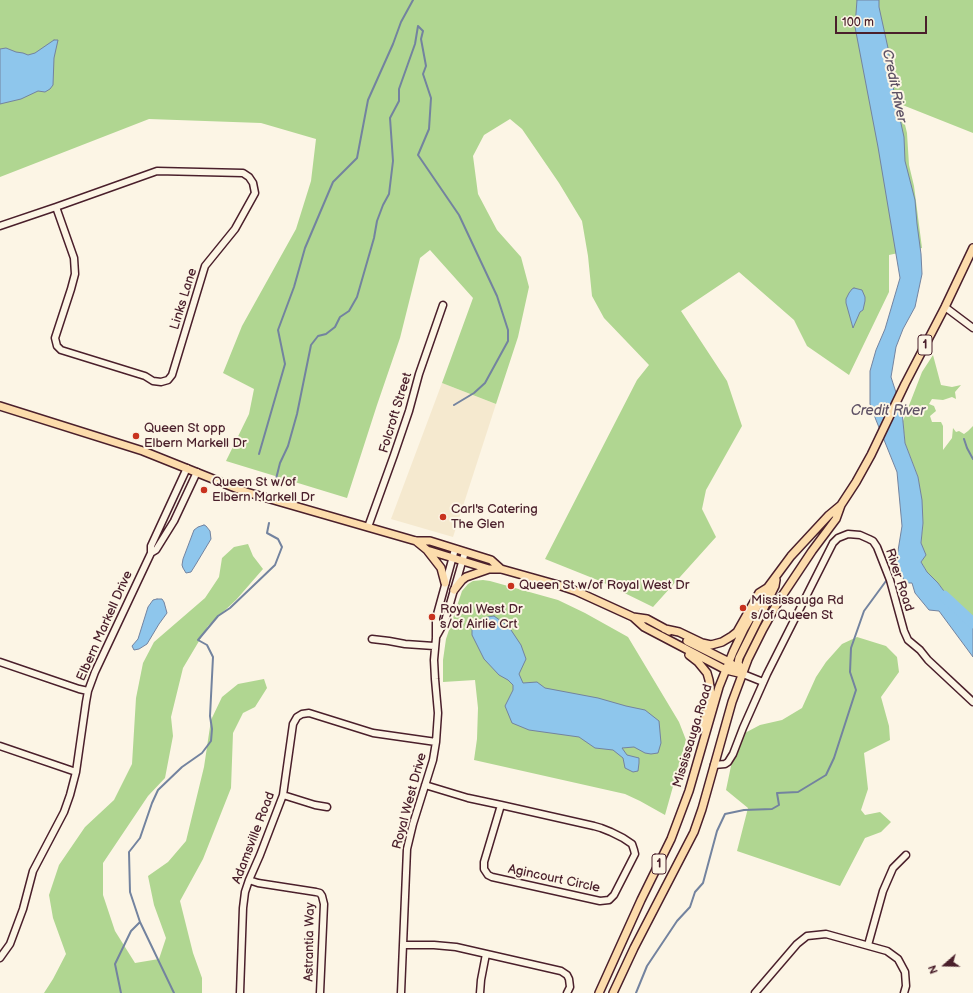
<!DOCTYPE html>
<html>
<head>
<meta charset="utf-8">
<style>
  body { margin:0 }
  #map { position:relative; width:973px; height:993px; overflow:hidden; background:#fcf5e5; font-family:"Balsamiq Sans",sans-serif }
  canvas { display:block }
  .north { position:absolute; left:925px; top:945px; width:40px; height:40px; -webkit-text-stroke:3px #fcf5e5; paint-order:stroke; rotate:250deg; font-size:11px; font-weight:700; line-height:16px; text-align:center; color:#4a1f2b }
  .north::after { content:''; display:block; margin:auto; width:14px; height:18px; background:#4a1f2b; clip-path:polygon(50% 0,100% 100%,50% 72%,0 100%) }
  .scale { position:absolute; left:835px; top:16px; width:92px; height:18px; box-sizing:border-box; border:2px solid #4a1f2b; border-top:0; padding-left:5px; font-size:12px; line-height:14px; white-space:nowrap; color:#4a1f2b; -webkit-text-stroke:3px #fcf5e5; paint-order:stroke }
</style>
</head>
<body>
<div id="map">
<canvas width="973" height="993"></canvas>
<div class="north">N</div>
<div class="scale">100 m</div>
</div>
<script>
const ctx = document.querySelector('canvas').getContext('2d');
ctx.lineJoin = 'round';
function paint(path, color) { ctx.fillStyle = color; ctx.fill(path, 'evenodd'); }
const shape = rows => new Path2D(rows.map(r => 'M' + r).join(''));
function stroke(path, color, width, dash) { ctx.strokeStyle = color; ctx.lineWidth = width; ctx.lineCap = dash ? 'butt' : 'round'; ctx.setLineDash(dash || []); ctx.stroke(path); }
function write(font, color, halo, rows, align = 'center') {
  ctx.font = font + ' "Balsamiq Sans",sans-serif'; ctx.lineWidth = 4; ctx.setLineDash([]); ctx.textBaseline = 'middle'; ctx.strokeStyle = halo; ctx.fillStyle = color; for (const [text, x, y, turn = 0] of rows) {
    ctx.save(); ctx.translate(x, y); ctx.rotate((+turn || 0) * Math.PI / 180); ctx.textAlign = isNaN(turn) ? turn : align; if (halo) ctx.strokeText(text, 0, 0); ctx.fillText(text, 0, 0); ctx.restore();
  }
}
const built = shape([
  [442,383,496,404,453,537,391,519]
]);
const green = shape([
  [0,0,973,0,973,133,900,104,907,133,909,165,914,186,922,248,889,255,889,292,849,375,807,346,794,320,739,272,681,311,727,381,742,426,706,490,702,509,716,537,653,607,600,581,545,559,637,380,649,365,604,318,592,296,588,256,582,221,559,183,522,129,510,119,484,135,473,156,478,194,497,230,521,257,529,287,518,337,496,404,442,383,473,298,430,250,420,258,400,338,377,405,347,498,226,461,249,414,254,389,223,373,242,326,296,229,311,181,316,139,261,123,149,119,0,177],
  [933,355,941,385,952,387,961,385,955,392,956,399,952,397,943,400,932,399,929,404,934,406,936,411,930,416,932,422,941,422,943,426,943,450,952,438,953,428,956,432,959,431,964,434,968,431,973,426,973,624,965,620,938,583,927,572,921,562,925,555,921,543,923,523,918,477,905,443,903,421,922,372],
  [248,544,253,556,263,569,236,600,208,626,183,668,171,717,173,736,165,778,148,796,103,863,103,895,115,931,135,963,159,959,166,938,154,905,148,876,168,862,186,841,204,767,211,720,222,697,238,684,264,679,267,688,255,707,243,713,233,733,231,788,203,859,180,901,193,953,202,978,202,993,44,993,53,979,66,954,53,918,49,895,59,865,85,827,114,800,132,764,136,698,143,663,154,642,205,598,219,577,222,558,234,547],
  [483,580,490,581,558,600,585,613,628,637,679,722,686,740,665,815,640,801,625,794,474,760,477,739,478,708,475,680,443,682,443,660,446,639,462,591,468,584,473,581],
  [857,637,886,646,897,657,899,672,881,697,889,726,890,740,864,753,868,789,861,810,865,815,880,812,891,822,881,832,865,838,840,886,737,851,748,808,726,790,731,766,743,734,760,725,782,720,802,708,816,677,826,662,842,644]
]);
const water = shape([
  [857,0,879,0,879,7,888,48,894,92,904,137,905,161,915,200,917,224,921,254,922,274,915,307,903,329,896,347,891,377,902,411,905,443,918,477,922,500,923,523,921,543,926,555,921,562,927,572,938,583,965,620,973,624,973,657,939,611,929,610,915,593,912,583,905,583,899,568,896,563,902,526,897,472,876,420,870,404,870,371,876,350,885,329,900,278,878,147,855,27,857,0],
  [54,40,58,40,54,58,53,85,50,89,45,92,38,91,21,99,0,104,0,49,6,48,16,52,23,53,28,55,35,53,54,40],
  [854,288,862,290,865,297,865,301,863,310,860,312,853,328,846,303,846,299,849,293,852,289,854,288],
  [204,525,206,526,210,531,211,539,196,564,191,572,186,573,183,568,182,565,183,559,194,530,198,527,204,525],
  [157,599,162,599,164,602,167,613,159,624,147,644,139,649,134,650,132,646,138,639,148,607,153,600,157,599],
  [494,616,504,623,511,630,521,645,526,659,519,674,523,683,537,682,545,688,598,698,626,706,645,710,659,721,661,743,658,753,651,754,645,753,634,747,622,748,627,755,639,758,639,763,638,771,633,772,625,768,623,758,613,750,595,748,579,737,529,730,512,723,505,706,513,690,513,685,508,680,499,675,484,659,472,635,472,629,475,624,482,618,494,616]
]);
const stream = shape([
  [418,26,423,31,421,39,426,66,423,74,431,98,429,129,418,155,459,215,497,296,508,330,508,341,485,383,474,393,454,405],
  [964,439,967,448,973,459],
  [259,454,285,364,278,330,294,287,305,248,333,182,357,158,368,100,393,44,401,22,413,0],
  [276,479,280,463,288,446,297,414,311,345,318,336,326,334,335,327,340,317,349,311,357,297,374,238,377,221,383,205,389,194,393,161,390,118,399,101,399,89,415,44,418,26],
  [893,571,899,568],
  [121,993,115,964,131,931,140,922],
  [174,993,140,922,130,892,129,852,140,838,152,803,158,790,182,767,202,753,211,741,212,729,210,716,213,657,207,645,198,640,218,616,230,608,275,565,282,547,278,539,267,533,269,523],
  [636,993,647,966,677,921,690,907,695,892,703,883,717,831,725,814,744,810,772,809,779,805,777,793,798,792,826,775,834,758,856,690,850,672,851,648,864,611,886,581]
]);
const river = shape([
  [944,596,973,623]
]);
const minor = shape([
  [0,226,56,207,157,171,243,173,249,177,253,183,255,193,235,229,205,266,172,375,168,380,161,382,153,381,145,376,61,350,57,346,55,338,71,289,75,274,74,258,56,207],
  [945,307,973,328],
  [368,527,394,455,409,411,419,374,443,305],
  [151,553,156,550,174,521,197,472],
  [436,637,445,621,465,552],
  [372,639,389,641,405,644,434,646],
  [0,662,79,689,88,691],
  [743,674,763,682],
  [0,746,76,772],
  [714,765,725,764,728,762,733,754,743,728,767,674,833,543,838,538,848,534,860,535,869,539,873,541,877,547,890,580,904,631,908,640,920,650,928,660,973,702],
  [425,785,468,798,501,805,594,826,601,828,611,832,623,838,632,844,634,850,635,854,614,895,609,900,600,901,492,877,488,875,484,869,484,862,501,805],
  [283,795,315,805,327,807],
  [249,880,258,883,316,892,320,893,322,896,324,904,320,993],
  [404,945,434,945,456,947,561,971,567,975,569,979,570,987,567,993],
  [868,945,883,891,893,868,906,855],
  [0,958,10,944,23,909,33,871,64,812,70,795,76,772,86,702,88,691,95,672,151,553,151,546,187,468],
  [240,993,243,908,245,892,249,880,260,855,283,795,293,724,297,717,302,714,309,713,373,733,436,742],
  [401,993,407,849,413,824,433,760,436,742,438,713,435,679,434,660,436,638,436,618,455,549],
  [480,993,481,980,486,954],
  [755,993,797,944,807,936,826,934,887,951,898,959,905,972,906,986,904,993]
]);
const major = shape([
  [0,406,143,451,233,487,246,492,416,541,430,541,491,560,501,569],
  [416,541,427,550,489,569,501,569,558,585,576,591,633,617,644,627,726,670,743,674],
  [427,550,441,568,445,583],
  [454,590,462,580,466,577,489,569],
  [633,617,647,619,669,631],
  [665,629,679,632,702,643,711,645,722,642,732,636,737,632,759,593,767,588],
  [687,641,729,662,742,673],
  [689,655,698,662,707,673,709,680,710,687,711,695,703,725,706,731],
  [742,672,738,663,739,658,775,586,776,580],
  [599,993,641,900,671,839,689,791,719,687,733,652,744,629,768,587,791,556,829,515,841,505,856,482,871,455,905,384,945,307,973,248],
  [613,993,634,948,694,832,702,809,732,702,748,659,763,629,778,602,812,551,836,519,841,505]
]);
const markers = [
  [136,436,4,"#c8321e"],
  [204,490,4,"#c8321e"],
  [443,517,4,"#c8321e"],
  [511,586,4,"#c8321e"],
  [743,608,4,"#c8321e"],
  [432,617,4,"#c8321e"]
];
const shields = [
  [925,345,14],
  [659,864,14]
];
const shieldNames = [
  ["1",925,345],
  ["1",659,864]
];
const streetNames = [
  ["Links Lane",184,299,-73],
  ["Folcroft Street",396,413,-73],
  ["River Road",899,580,72],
  ["Elbern Markell Drive",105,626,-66],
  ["Mississauga Road",693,736,-73],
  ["Royal West Drive",410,801,-75],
  ["Adamsville Road",254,838,-69],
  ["Agincourt Circle",554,879,12],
  ["Astrantia Way",310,942,-89]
];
const poiNames = [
  ["Queen St opp",144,429],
  ["Elbern Markell Dr",144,444],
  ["Queen St w/of",212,483],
  ["Elbern Markell Dr",212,498],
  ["Carl's Catering",451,510],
  ["The Glen",451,525],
  ["Queen St w/of Royal West Dr",519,586],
  ["Mississauga Rd",751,601],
  ["s/of Queen St",751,616],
  ["Royal West Dr",440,610],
  ["s/of Airlie Crt",440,625]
];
const waterNames = [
  ["Credit River",894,86,78],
  ["Credit River",888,411]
];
paint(built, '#f5e9cf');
paint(green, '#b0d691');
paint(water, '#8ec6ec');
stroke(water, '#73839f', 1);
stroke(stream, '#73839f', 2);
stroke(river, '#8ec6ec', 11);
stroke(minor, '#4a1f2b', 9);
stroke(major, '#4a1f2b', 10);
stroke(minor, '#fcf5e5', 6);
stroke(major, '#fcdcac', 7);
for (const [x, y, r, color] of markers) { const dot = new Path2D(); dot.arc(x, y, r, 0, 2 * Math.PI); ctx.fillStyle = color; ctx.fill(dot); stroke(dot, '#fcf5e5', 1.5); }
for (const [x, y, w] of shields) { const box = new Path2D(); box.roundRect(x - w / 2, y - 10, w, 20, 3); ctx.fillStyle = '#fcf5e5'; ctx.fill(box); stroke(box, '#4a1f2b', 1); }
write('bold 12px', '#4a1f2b', null, shieldNames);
write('13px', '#4a1f2b', '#fcf5e5', streetNames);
write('13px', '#4a1f2b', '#fcf5e5', poiNames, 'left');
write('italic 14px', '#5e5165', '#fcf5e5', waterNames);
</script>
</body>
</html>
